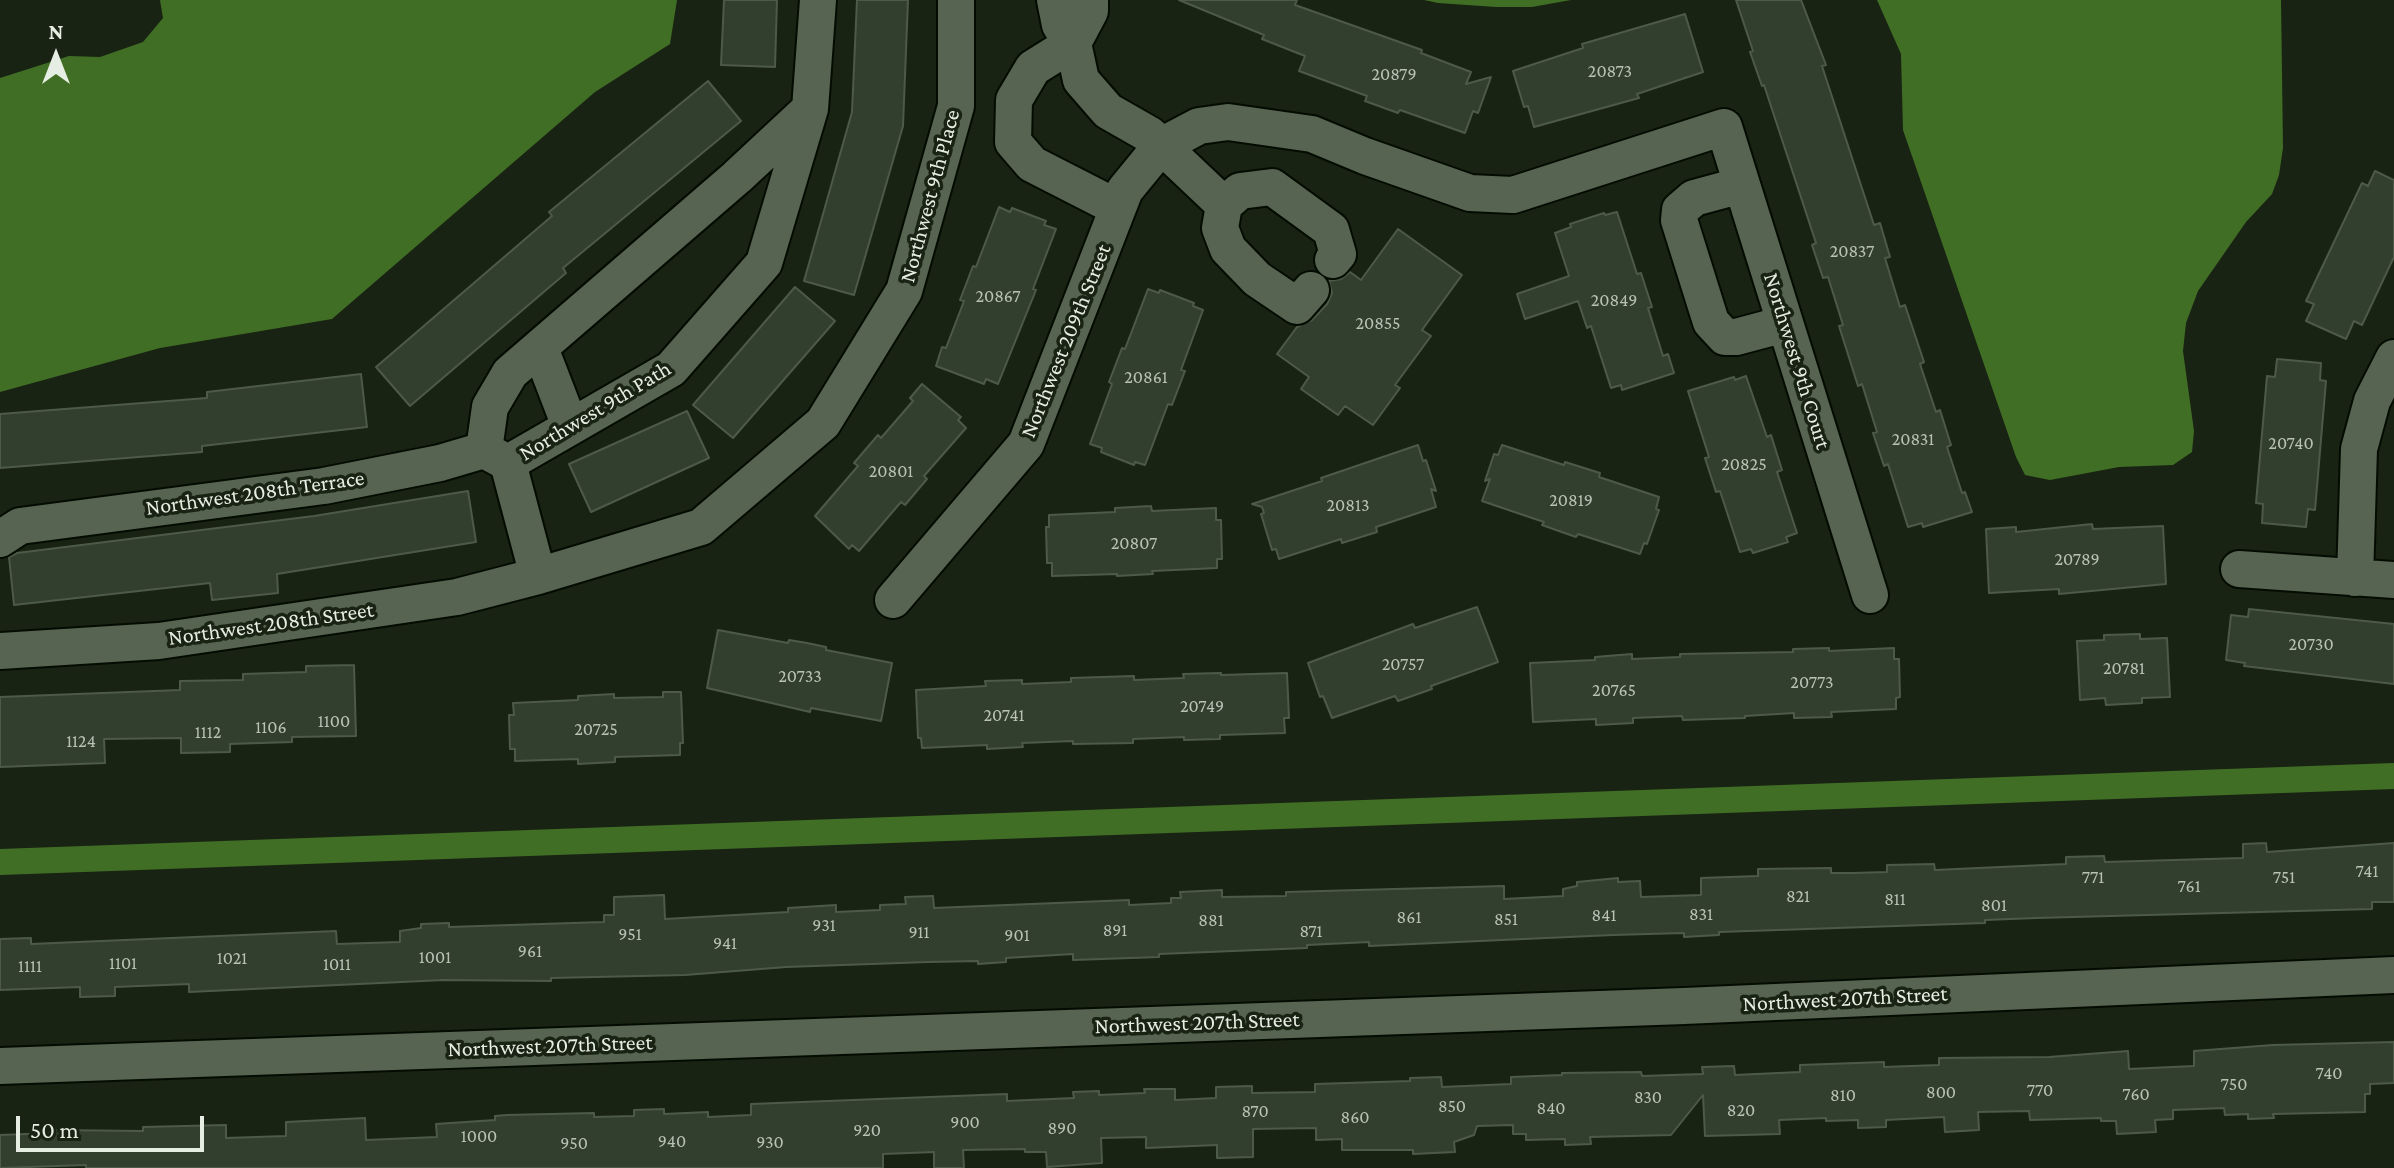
<!DOCTYPE html>
<html>
<head>
<meta charset="utf-8">
<style>
  body { margin:0 }
  #map { position:relative; width:2394px; height:1168px; overflow:hidden; background:#192313; font-family:"Crimson Pro",serif }
  canvas { display:block }
  .north { position:absolute; left:16px; top:16px; width:80px; height:80px; -webkit-text-stroke:6px #192313; paint-order:stroke; rotate:0deg; font-size:22px; font-weight:700; line-height:32px; text-align:center; color:#e6ede2 }
  .north::after { content:''; display:block; margin:auto; width:28px; height:36px; background:#e6ede2; clip-path:polygon(50% 0,100% 100%,50% 72%,0 100%) }
  .scale { position:absolute; left:16px; top:1116px; width:188px; height:36px; box-sizing:border-box; border:4px solid #e6ede2; border-top:0; padding-left:10px; font-size:24px; line-height:28px; white-space:nowrap; color:#e6ede2; -webkit-text-stroke:6px #192313; paint-order:stroke }
</style>
</head>
<body>
<div id="map">
<canvas width="2394" height="1168"></canvas>
<div class="north">N</div>
<div class="scale">50 m</div>
</div>
<script>
const ctx = document.querySelector('canvas').getContext('2d');
ctx.lineJoin = 'round';
function paint(path, color) { ctx.fillStyle = color; ctx.fill(path, 'evenodd'); }
const shape = rows => new Path2D(rows.map(r => 'M' + r).join(''));
function stroke(path, color, width, dash) { ctx.strokeStyle = color; ctx.lineWidth = width; ctx.lineCap = dash ? 'butt' : 'round'; ctx.setLineDash(dash || []); ctx.stroke(path); }
function write(font, color, halo, rows, align = 'center') {
  ctx.font = font + ' "Crimson Pro",serif'; ctx.lineWidth = 7; ctx.setLineDash([]); ctx.textBaseline = 'middle'; ctx.strokeStyle = halo; ctx.fillStyle = color; for (const [text, x, y, turn = 0] of rows) {
    ctx.save(); ctx.translate(x, y); ctx.rotate((+turn || 0) * Math.PI / 180); ctx.textAlign = isNaN(turn) ? turn : align; if (halo) ctx.strokeText(text, 0, 0); ctx.fillText(text, 0, 0); ctx.restore();
  }
}
const water = shape([
  [160,0,677,0,670,44,595,92,332,319,160,348,0,392,0,78,69,56,100,57,143,42,163,18],
  [1424,0,1571,0,1532,7,1496,7,1438,3],
  [1877,0,2281,0,2283,148,2279,175,2272,194,2246,222,2198,291,2186,323,2183,351,2194,431,2192,452,2173,465,2119,467,2050,480,2025,475,2016,457,1903,130,1901,54]
]);
const canal = shape([
  [0,862,2394,776]
]);
const building = shape([
  [724,0,777,0,775,67,721,65,724,0],
  [857,0,908,0,903,126,854,295,804,281,852,112,857,0],
  [1179,0,1297,0,1295,5,1422,50,1421,53,1471,72,1466,84,1491,77,1478,113,1473,111,1465,133,1400,110,1398,113,1365,101,1367,96,1299,71,1305,56,1262,39,1264,35,1179,0],
  [1736,0,1801,0,1826,65,1822,66,1874,225,1880,223,1890,257,1885,258,1900,307,1905,305,1924,362,1920,364,1936,412,1940,410,1951,445,1947,447,1962,493,1965,492,1972,512,1923,527,1922,523,1908,527,1888,464,1884,466,1873,433,1877,432,1862,384,1858,386,1839,326,1843,325,1828,277,1823,278,1812,245,1816,243,1764,85,1762,86,1750,52,1753,51,1736,0],
  [1685,14,1703,72,1637,94,1639,98,1534,127,1528,106,1524,107,1513,71,1583,48,1582,44,1685,14],
  [708,81,741,121,563,268,566,273,410,406,376,367,552,216,549,212,708,81],
  [2375,171,2394,180,2394,257,2362,325,2354,321,2346,339,2306,321,2314,304,2306,301,2362,183,2368,186,2375,171],
  [999,207,1010,212,1012,208,1046,221,1044,225,1056,229,1033,289,1036,290,998,384,986,379,984,384,936,366,942,347,946,348,964,301,960,300,973,266,976,267,999,207],
  [1617,212,1637,274,1641,273,1652,307,1648,308,1663,356,1668,354,1674,373,1622,390,1621,385,1611,388,1591,326,1587,328,1578,301,1525,319,1517,294,1569,276,1555,233,1571,227,1570,224,1604,213,1605,215,1617,212],
  [1398,229,1462,275,1422,330,1431,336,1395,385,1400,388,1373,425,1345,406,1338,415,1301,389,1309,377,1277,354,1297,327,1312,320,1327,304,1332,293,1329,281,1341,279,1350,272,1361,280,1398,229],
  [795,287,835,321,733,438,693,405,795,287],
  [1148,289,1159,293,1160,290,1194,303,1193,306,1203,310,1181,370,1185,371,1172,405,1168,404,1145,465,1135,462,1134,465,1101,452,1102,448,1090,444,1112,384,1109,382,1122,348,1125,349,1148,289],
  [2277,359,2321,363,2320,380,2326,381,2315,510,2308,509,2306,527,2262,523,2263,504,2256,503,2267,376,2275,377,2277,359],
  [361,374,367,427,202,446,202,452,0,468,0,414,207,398,207,392,361,374],
  [1746,376,1767,437,1771,435,1782,470,1777,472,1797,533,1786,537,1788,542,1753,553,1751,549,1740,552,1720,491,1716,492,1705,458,1709,457,1688,391,1734,377,1735,380,1746,376],
  [922,384,961,417,958,420,966,428,924,476,927,479,905,505,901,502,859,551,852,545,849,549,815,516,858,466,854,463,878,435,881,438,913,401,910,398,922,384],
  [687,411,709,458,591,512,569,464,687,411],
  [1418,445,1423,461,1426,460,1436,491,1431,489,1436,507,1376,527,1377,532,1342,543,1341,539,1279,559,1276,549,1272,550,1261,514,1264,513,1262,507,1252,504,1322,481,1321,478,1418,445],
  [1502,445,1564,465,1565,462,1600,473,1599,477,1659,497,1656,509,1659,510,1647,544,1644,543,1640,554,1578,534,1576,537,1542,525,1544,522,1482,501,1490,479,1485,481,1494,454,1498,455,1502,445],
  [468,491,476,542,277,574,278,593,212,600,210,583,14,605,9,557,17,553,314,516,468,491],
  [1151,506,1152,511,1216,508,1216,520,1221,520,1222,559,1217,559,1217,568,1152,571,1153,574,1117,576,1117,574,1052,576,1052,563,1047,563,1046,527,1049,527,1049,515,1115,512,1115,508,1151,506],
  [2092,524,2093,529,2163,526,2166,584,2059,594,2059,589,1989,593,1986,529,2016,527,2016,532,2092,524],
  [1477,607,1498,662,1431,686,1432,689,1398,701,1395,696,1332,718,1323,696,1320,697,1308,663,1413,624,1415,628,1477,607],
  [2249,609,2394,624,2394,684,2244,666,2245,663,2226,660,2231,615,2248,617,2249,609],
  [718,630,788,643,789,640,807,643,826,647,826,650,892,663,881,721,811,708,810,712,707,688,718,630],
  [2140,634,2140,639,2167,638,2170,697,2142,698,2142,703,2106,705,2105,698,2080,700,2077,641,2104,640,2104,635,2140,634],
  [1829,648,1829,651,1894,648,1894,659,1899,659,1900,697,1896,698,1896,709,1831,712,1832,717,1794,718,1794,713,1745,716,1745,718,1683,720,1682,716,1633,718,1633,723,1596,725,1596,719,1533,722,1530,663,1595,660,1595,657,1632,654,1632,659,1680,657,1680,654,1793,652,1793,649,1829,648],
  [354,665,356,736,292,737,292,742,230,744,230,752,181,753,181,738,104,739,105,763,0,767,0,697,180,690,180,681,243,680,243,674,306,672,306,666,354,665],
  [1221,673,1221,675,1287,673,1289,718,1284,718,1285,733,1220,735,1220,739,1184,740,1184,737,1133,739,1133,743,1073,744,1073,741,1022,743,1023,747,987,749,987,745,922,748,921,738,918,738,916,690,986,686,985,681,1022,680,1022,684,1071,682,1071,678,1134,676,1134,680,1184,678,1183,674,1221,673],
  [663,692,681,692,683,743,680,743,680,755,615,757,615,762,578,764,578,759,515,761,515,749,510,749,509,715,514,715,513,703,578,700,578,696,614,694,614,698,663,697,663,692],
  [2266,843,2267,852,2394,843,2394,902,2372,902,2372,909,2036,918,1985,920,1985,923,1719,932,1719,935,1684,937,1684,933,1613,935,1369,946,1369,942,1307,945,1307,948,1159,954,1159,957,1073,960,1073,954,1006,958,1006,962,978,964,978,961,928,962,786,967,685,975,551,978,551,981,444,980,189,992,189,984,115,987,115,996,80,997,80,987,0,990,0,939,31,938,31,944,336,931,337,944,400,942,400,931,421,928,421,924,449,923,449,927,604,922,604,915,614,915,614,897,664,895,665,919,788,912,788,908,836,905,836,912,880,910,880,905,906,904,905,897,933,896,934,908,1129,900,1129,905,1171,903,1171,898,1181,898,1180,892,1222,890,1222,897,1286,896,1286,892,1504,886,1504,899,1563,896,1563,889,1577,886,1577,882,1618,878,1618,882,1640,881,1641,897,1701,895,1701,878,1758,876,1758,869,1831,868,1831,873,1853,873,1887,872,1887,865,1934,864,1935,870,2066,864,2066,857,2104,856,2105,862,2243,858,2243,844,2266,843],
  [2394,1042,2394,1083,2370,1084,2370,1094,2365,1094,2365,1112,2273,1114,2274,1118,2248,1119,2248,1114,2225,1115,2224,1108,2173,1110,2173,1119,2155,1120,2156,1132,2117,1134,2116,1121,2101,1121,2101,1118,2030,1120,2029,1111,1978,1112,1979,1130,1945,1132,1944,1117,1886,1120,1886,1127,1858,1128,1858,1120,1826,1121,1826,1118,1779,1120,1780,1134,1705,1136,1703,1095,1671,1135,1590,1137,1591,1144,1565,1145,1565,1139,1526,1140,1526,1134,1513,1134,1513,1125,1477,1126,1474,1135,1454,1142,1455,1152,1413,1154,1413,1150,1342,1150,1342,1139,1316,1140,1316,1128,1253,1129,1253,1157,1217,1158,1217,1145,1146,1148,1146,1137,1101,1138,1102,1163,1047,1167,1046,1152,1025,1152,1025,1149,963,1150,964,1168,934,1168,934,1152,883,1154,883,1168,86,1168,86,1165,0,1168,0,1135,52,1133,52,1130,143,1131,143,1127,226,1125,226,1138,286,1136,286,1122,365,1118,366,1140,437,1137,436,1124,495,1120,495,1116,507,1115,594,1113,594,1117,634,1116,634,1110,664,1109,664,1114,708,1112,708,1117,751,1115,751,1104,1007,1094,1007,1101,1074,1098,1073,1092,1099,1091,1099,1095,1145,1093,1144,1089,1175,1089,1175,1100,1216,1098,1216,1087,1252,1086,1252,1093,1315,1092,1315,1084,1410,1081,1410,1078,1441,1077,1442,1087,1511,1084,1511,1077,1562,1075,1562,1073,1641,1072,1642,1076,1703,1074,1702,1067,1734,1066,1735,1075,1800,1072,1800,1065,1884,1062,1884,1067,1939,1065,1939,1058,2049,1057,2128,1051,2129,1069,2194,1066,2194,1051,2273,1045,2394,1042]
]);
const minor = shape([
  [1055,0,1060,25,1073,43,1081,80,1108,111,1150,135,1224,205],
  [1090,0,1090,11,1073,43,1033,68,1014,100,1013,142,1032,164,1118,208],
  [1742,185,1694,198,1680,210,1679,220,1711,322,1725,337,1736,337,1785,324],
  [1311,290,1297,306,1257,279,1228,249,1220,228,1224,205,1240,191,1272,187,1331,230,1338,254,1333,260],
  [540,348,570,426],
  [484,450,490,407,510,373,737,177,810,109,818,0],
  [508,463,671,369,764,263,809,112],
  [508,463,538,576],
  [0,539,20,526,324,486,440,463,484,450,508,463],
  [2239,569,2394,580],
  [2355,578,2359,449,2372,401,2394,358],
  [893,600,1026,444,1125,190,1161,146,1199,126,1228,122,1312,134,1365,156,1470,193,1513,195,1724,127,1870,595],
  [0,651,159,641,457,597,538,576,701,527,823,423,904,291,956,106,956,0],
  [0,1066,1684,1006,2394,975]
]);
const numberNames = [
  ["20873",1610,71],
  ["20879",1394,74],
  ["20837",1852,251],
  ["20867",998,296],
  ["20849",1614,300],
  ["20855",1378,323],
  ["20861",1146,377],
  ["20831",1913,439],
  ["20740",2291,443],
  ["20825",1744,464],
  ["20801",891,471],
  ["20819",1571,500],
  ["20813",1348,505],
  ["20807",1134,543],
  ["20789",2077,559],
  ["20730",2311,644],
  ["20757",1403,664],
  ["20781",2124,668],
  ["20733",800,676],
  ["20773",1812,682],
  ["20765",1614,690],
  ["20749",1202,706],
  ["20741",1004,715],
  ["1100",334,721],
  ["1106",271,727],
  ["20725",596,729],
  ["1112",208,732],
  ["1124",81,741],
  ["741",2367,871],
  ["771",2093,877],
  ["751",2284,877],
  ["761",2189,886],
  ["821",1798,896],
  ["811",1895,899],
  ["801",1994,905],
  ["831",1701,914],
  ["841",1604,915],
  ["861",1409,917],
  ["851",1506,919],
  ["881",1211,920],
  ["931",824,925],
  ["891",1115,930],
  ["871",1311,931],
  ["911",919,932],
  ["951",630,934],
  ["901",1017,935],
  ["941",725,943],
  ["961",530,951],
  ["1001",435,957],
  ["1021",232,958],
  ["1101",123,963],
  ["1011",337,964],
  ["1111",30,966],
  ["740",2329,1073],
  ["750",2234,1084],
  ["770",2040,1090],
  ["800",1941,1092],
  ["760",2136,1094],
  ["810",1843,1095],
  ["830",1648,1097],
  ["850",1452,1106],
  ["840",1551,1108],
  ["820",1741,1110],
  ["870",1255,1111],
  ["860",1355,1117],
  ["900",965,1122],
  ["890",1062,1128],
  ["920",867,1130],
  ["1000",479,1136],
  ["940",672,1141],
  ["930",770,1142],
  ["950",574,1143]
];
const streetNames = [
  ["Northwest 9th Place",930,196,-75],
  ["Northwest 209th Street",1066,341,-68],
  ["Northwest 9th Court",1797,361,73],
  ["Northwest 9th Path",595,411,-31],
  ["Northwest 208th Terrace",255,493,-8],
  ["Northwest 208th Street",271,624,-8],
  ["Northwest 207th Street",1845,999,-3],
  ["Northwest 207th Street",1197,1023,-2],
  ["Northwest 207th Street",550,1046,-2]
];
paint(water, '#416e25');
stroke(canal, '#416e25', 26);
paint(building, '#333f2e');
stroke(building, '#4e5a48', 2);
stroke(minor, '#040c02', 40);
stroke(minor, '#576451', 36);
write('18px', '#b9c2b5', null, numberNames);
write('22px', '#e6ede2', '#192313', streetNames);
</script>
</body>
</html>
